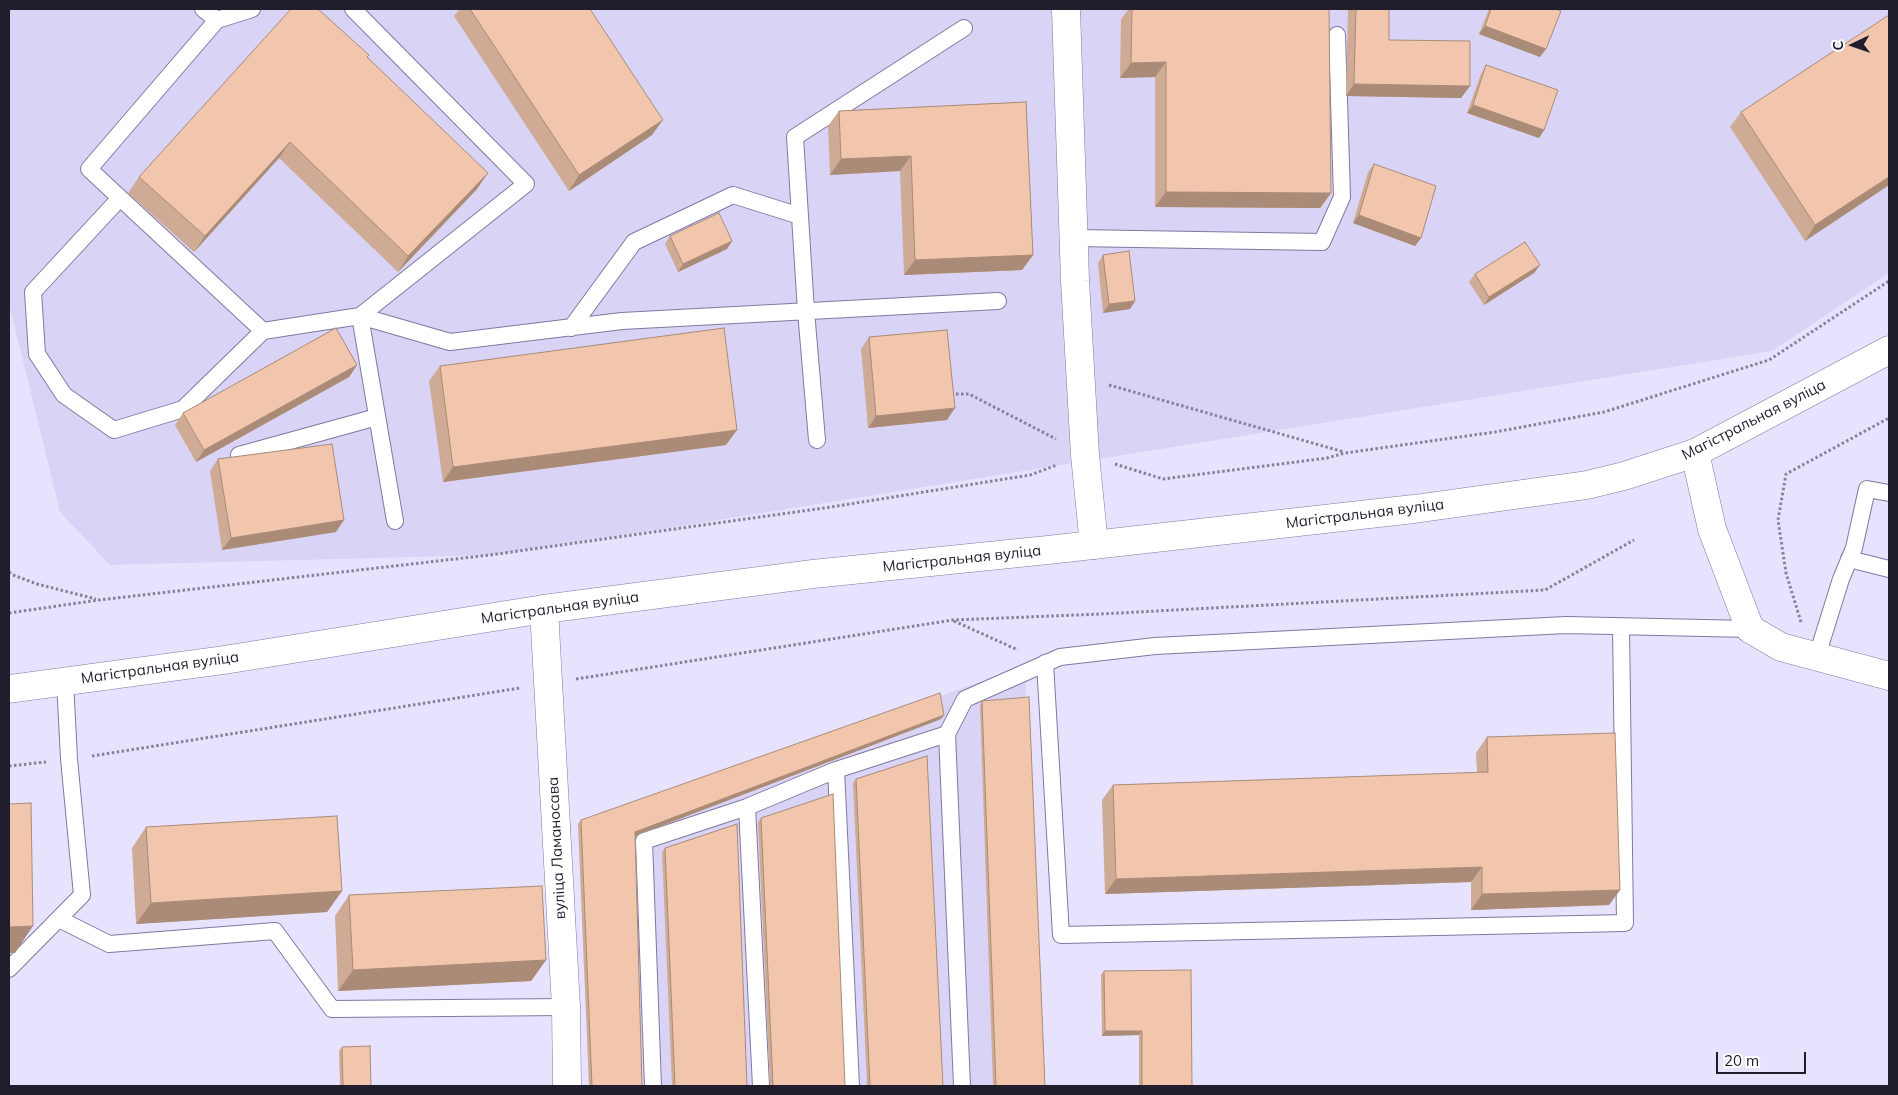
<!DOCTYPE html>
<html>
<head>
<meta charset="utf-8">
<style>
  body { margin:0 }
  #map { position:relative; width:1898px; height:1095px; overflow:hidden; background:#e7e3ff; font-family:Mulish,sans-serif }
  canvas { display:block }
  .frame { position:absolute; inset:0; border:10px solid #201d2d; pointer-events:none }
  .north { position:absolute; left:1828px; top:20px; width:50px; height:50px; -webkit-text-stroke:4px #fff; paint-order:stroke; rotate:267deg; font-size:14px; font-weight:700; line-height:20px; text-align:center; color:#201d2d }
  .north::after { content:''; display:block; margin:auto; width:18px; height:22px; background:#201d2d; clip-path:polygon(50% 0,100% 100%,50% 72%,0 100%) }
  .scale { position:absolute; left:1716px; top:1052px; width:90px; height:22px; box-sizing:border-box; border:2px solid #201d2d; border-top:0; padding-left:6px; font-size:15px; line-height:18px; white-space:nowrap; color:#201d2d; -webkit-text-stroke:4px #fff; paint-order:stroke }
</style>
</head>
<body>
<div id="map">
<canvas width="1898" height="1095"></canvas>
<div class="frame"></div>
<div class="north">С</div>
<div class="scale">20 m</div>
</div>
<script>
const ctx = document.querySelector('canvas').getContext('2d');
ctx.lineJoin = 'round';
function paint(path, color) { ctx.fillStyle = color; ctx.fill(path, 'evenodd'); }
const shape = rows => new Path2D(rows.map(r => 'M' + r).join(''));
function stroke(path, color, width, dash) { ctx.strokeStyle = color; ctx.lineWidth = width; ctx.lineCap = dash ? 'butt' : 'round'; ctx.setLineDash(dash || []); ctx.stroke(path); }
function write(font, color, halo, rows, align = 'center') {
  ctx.font = font + ' Mulish,sans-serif'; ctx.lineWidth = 4; ctx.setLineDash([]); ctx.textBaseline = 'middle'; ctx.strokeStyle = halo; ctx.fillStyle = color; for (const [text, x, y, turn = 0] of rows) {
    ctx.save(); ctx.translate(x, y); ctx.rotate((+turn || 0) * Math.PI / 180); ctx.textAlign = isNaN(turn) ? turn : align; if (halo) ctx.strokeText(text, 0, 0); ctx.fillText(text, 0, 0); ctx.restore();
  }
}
const built = shape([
  [9,9,1889,9,1889,273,1772,351,681,526,490,555,110,565,60,512,9,304],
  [1025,666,1042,1086,589,1086,578,824]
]);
const path = shape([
  [1109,385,1344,452],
  [951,394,969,394,1056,439],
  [1115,464,1163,479,1327,458,1345,453,1495,432,1604,412,1769,360,1889,281],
  [9,572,13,575,37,584,96,599],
  [9,613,99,600,490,555,831,507,1030,475,1057,465],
  [954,621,1018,650],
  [1801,622,1786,573,1778,520,1786,474,1889,418],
  [576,679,953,620,1101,614,1545,590,1634,540],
  [92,756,520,688],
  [9,766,46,762]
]);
const service = shape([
  [203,9,217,20,89,169,263,331,360,316,450,342,622,321,998,301],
  [353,9,526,184,360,316,395,521],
  [217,20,252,9],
  [120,198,33,292,37,354,64,395,114,430,183,409,263,331],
  [1074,238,1322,242,1342,197,1337,35],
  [571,328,634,242,733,195,800,216],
  [817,440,806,311,795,137,964,28],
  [239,455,377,417],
  [1849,559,1889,569],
  [1817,656,1841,579,1854,548,1867,489,1889,493],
  [1045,663,1061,935,1625,923,1621,627],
  [836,770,851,1086],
  [747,807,761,1086],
  [59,919,109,944,275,931,332,1009,566,1007],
  [9,969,82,895,69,759,65,681],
  [653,1086,644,841,747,807,836,770,947,734],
  [962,1086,947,734,965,699,1060,657,1155,646,1566,625,1750,629]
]);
const minor = shape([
  [1066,9,1075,281,1085,455,1094,545],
  [544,609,566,1007,567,1086]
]);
const tertiary = shape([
  [1695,453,1712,529,1750,629,1781,647,1889,676]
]);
const secondary = shape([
  [9,689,224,660,544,609,813,574,1048,550,1414,509,1587,485,1624,476,1695,453,1889,350]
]);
const wall = shape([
  [460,9,590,9,652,135,569,191,454,16],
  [1129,9,1329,9,1331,193,1320,208,1155,207,1155,77,1120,78,1121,19],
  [1348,9,1389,9,1389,40,1470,86,1461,98,1346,96],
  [1489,9,1556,9,1540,57,1479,34],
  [369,55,367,57,477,189,398,272,279,158,194,252,128,193,139,177],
  [1486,65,1544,130,1539,138,1467,113,1481,74],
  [1026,102,1033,255,1022,270,904,275,900,171,830,175,828,126,839,111],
  [1741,112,1889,185,1805,241,1730,127],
  [1374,164,1421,238,1415,246,1353,223,1368,172],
  [670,236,732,241,727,249,678,272,665,244],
  [1103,255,1135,301,1130,309,1103,313,1098,263],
  [1540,265,1534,273,1484,305,1469,282,1475,274],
  [869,337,947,420,868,428,861,349],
  [357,365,349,377,196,462,175,425,183,413],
  [440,366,726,445,443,482,429,381],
  [218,459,336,532,222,550,210,471],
  [982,701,1045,1086,993,1086,980,706],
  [941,719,635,836,642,1086,589,1086,578,824,581,820],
  [1487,737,1620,890,1609,905,1471,910,1471,882,1105,894,1102,800,1113,785,1477,773,1476,753],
  [856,779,943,1086,867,1086,853,783],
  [761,818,845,1086,770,1086,758,822],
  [146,827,342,891,327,912,136,924,132,848],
  [665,848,747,1086,672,1086,662,852],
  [349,895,546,960,531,981,338,991,335,916],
  [1104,971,1192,1086,1139,1086,1139,1035,1102,1036,1101,975],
  [342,1047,371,1086,340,1086,339,1051]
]);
const shadedWall = shape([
  [1485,26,1546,49,1540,57,1479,34],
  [1166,62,1155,77,1120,78,1131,63],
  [1354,84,1470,86,1461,98,1346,96],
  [1473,105,1544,130,1539,138,1467,113],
  [663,120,652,135,569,191,579,175],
  [290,142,279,158,194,252,205,236],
  [911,156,900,171,830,175,841,159],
  [488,173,477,189,398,272,408,256],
  [1889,177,1889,185,1805,241,1815,225],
  [1166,192,1331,193,1320,208,1155,207],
  [1359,215,1421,238,1415,246,1353,223],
  [732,241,727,249,678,272,683,264],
  [1033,255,1022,270,904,275,915,260],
  [1540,265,1534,273,1484,305,1489,297],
  [1135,301,1130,309,1103,313,1109,304],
  [357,365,349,377,196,462,204,450],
  [955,408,947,420,868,428,876,416],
  [737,430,726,445,443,482,453,467],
  [344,520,336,532,222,550,231,538],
  [944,715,941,719,632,837,635,832],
  [1482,867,1471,882,1105,894,1116,879],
  [1620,890,1609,905,1471,910,1482,894],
  [342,891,327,912,136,924,151,903],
  [33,926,15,953,9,953,9,927],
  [546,960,531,981,338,991,353,970],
  [1105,1031,1142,1031,1139,1035,1102,1036]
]);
const building = shape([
  [291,9,318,9,369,55,367,57,488,173,408,256,290,142,205,236,139,177,291,9],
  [470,9,590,9,663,120,579,175,470,9],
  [1132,9,1329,9,1331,193,1166,192,1166,62,1131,63,1132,9],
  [1356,9,1389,9,1389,40,1470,41,1470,86,1354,84,1356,9],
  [1491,9,1556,9,1561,11,1546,49,1485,26,1491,9],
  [1889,15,1889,177,1815,225,1741,112,1889,15],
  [1486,65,1558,90,1544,130,1473,105,1486,65],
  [1026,102,1033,255,915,260,911,156,841,159,839,111,1026,102],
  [1374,164,1436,186,1421,238,1359,215,1374,164],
  [719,213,732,241,683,264,670,236,719,213],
  [1525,242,1540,265,1489,297,1475,274,1525,242],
  [1129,251,1135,301,1109,304,1103,255,1129,251],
  [336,328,357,365,204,450,183,413,336,328],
  [724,328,737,430,453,467,440,366,724,328],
  [947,330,955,408,876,416,869,337,947,330],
  [332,444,344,520,231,538,218,459,332,444],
  [940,693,944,715,635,832,642,1086,592,1086,581,820,940,693],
  [1029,697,1045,1086,996,1086,982,701,1029,697],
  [1615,733,1620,890,1482,894,1482,867,1116,879,1113,785,1488,772,1487,737,1615,733],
  [927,756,943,1086,870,1086,856,779,927,756],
  [833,794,845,1086,773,1086,761,818,833,794],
  [31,803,33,926,9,927,9,804,31,803],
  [337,816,342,891,151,903,146,827,337,816],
  [737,824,747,1086,675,1086,665,848,737,824],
  [542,886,546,960,353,970,349,895,542,886],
  [1191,970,1192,1086,1142,1086,1142,1031,1105,1031,1104,971,1191,970],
  [370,1046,371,1086,343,1086,342,1047,370,1046]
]);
const streetNames = [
  ["Магістральная вуліца",1754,420,-27],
  ["Магістральная вуліца",1365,514,-7],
  ["Магістральная вуліца",962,559,-6],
  ["Магістральная вуліца",560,608,-8],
  ["Магістральная вуліца",160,668,-8],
  ["вуліца Ламаносава",557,848,-93]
];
paint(built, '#d9d4f5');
stroke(service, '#8078a2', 18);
stroke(minor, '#8078a2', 29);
stroke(tertiary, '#8078a2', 29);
stroke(secondary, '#8078a2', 29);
stroke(path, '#858298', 3, [2.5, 2.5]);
stroke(service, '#fff', 16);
stroke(minor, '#fff', 28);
stroke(tertiary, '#fff', 28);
stroke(secondary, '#fff', 28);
paint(wall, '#cfaa94');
paint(shadedWall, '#a98b78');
paint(building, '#f1c6ac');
stroke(building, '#a98b78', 1);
write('15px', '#201d2d', '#fff', streetNames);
</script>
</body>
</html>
